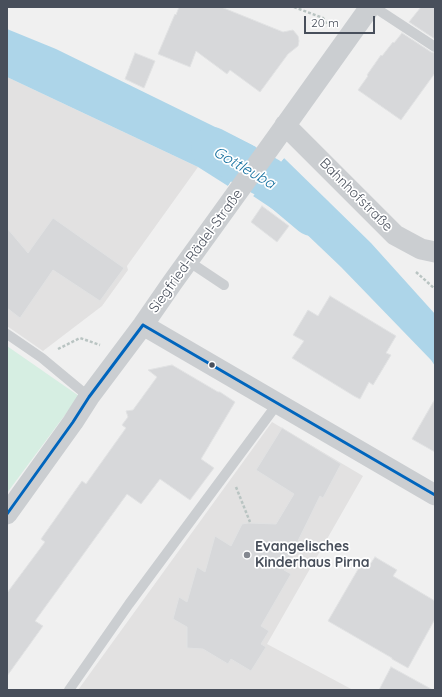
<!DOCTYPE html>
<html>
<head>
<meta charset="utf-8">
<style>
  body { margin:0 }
  #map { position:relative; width:442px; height:697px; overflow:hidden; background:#f0f0f0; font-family:Quicksand,sans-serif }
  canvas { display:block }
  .frame { position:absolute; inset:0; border:8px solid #484f5b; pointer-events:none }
  .scale { position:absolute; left:304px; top:16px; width:71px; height:18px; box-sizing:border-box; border:2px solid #484f5b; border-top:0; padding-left:5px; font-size:12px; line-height:14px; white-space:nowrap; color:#484f5b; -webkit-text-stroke:3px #fff; paint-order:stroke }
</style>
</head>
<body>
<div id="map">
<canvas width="442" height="697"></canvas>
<div class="frame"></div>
<div class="scale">20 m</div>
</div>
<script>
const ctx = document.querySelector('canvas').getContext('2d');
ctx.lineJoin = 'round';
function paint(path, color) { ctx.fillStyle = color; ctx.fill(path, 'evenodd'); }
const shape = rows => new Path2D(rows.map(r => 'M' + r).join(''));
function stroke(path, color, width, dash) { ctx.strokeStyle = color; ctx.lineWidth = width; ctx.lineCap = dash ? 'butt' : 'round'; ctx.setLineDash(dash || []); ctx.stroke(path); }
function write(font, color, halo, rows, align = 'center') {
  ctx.font = font + ' Quicksand,sans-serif'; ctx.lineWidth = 3.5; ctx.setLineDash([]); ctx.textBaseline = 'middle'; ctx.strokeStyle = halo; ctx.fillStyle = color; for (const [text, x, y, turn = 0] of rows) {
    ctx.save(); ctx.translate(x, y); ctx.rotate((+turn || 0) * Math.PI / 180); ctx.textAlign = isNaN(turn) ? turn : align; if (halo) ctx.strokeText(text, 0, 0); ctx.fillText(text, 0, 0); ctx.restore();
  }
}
const education = shape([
  [7,77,198,167,127,266,128,270,102,306,43,351,7,326],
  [272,422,363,476,267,644,353,690,78,690]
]);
const green = shape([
  [7,346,79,396,7,493]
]);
const water = shape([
  [7,29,56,49,256,147,243,164,228,186,198,167,7,77],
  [284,158,371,243,435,314,435,366,431,360,341,267,298,226,253,196]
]);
const pier = shape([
  [257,146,258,147,230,187,228,186,243,164],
  [282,156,284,158,253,196,251,197]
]);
const river = shape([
  [212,148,243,164,268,178,312,215]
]);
const building = shape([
  [179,7,221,7,283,32,293,30,298,36,299,41,298,46,288,54,260,92,230,70,227,74,196,51,190,67,158,54,175,14,176,15,179,7],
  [421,7,435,7,435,39,409,22,421,7],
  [402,33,431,52,435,53,435,73,401,120,358,90,368,76,367,75,381,55,382,56,393,42,394,43,402,33],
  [135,53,155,61,144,88,125,79,135,53],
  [262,206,289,226,277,242,251,222,262,206],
  [53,218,124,268,100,301,53,270,20,318,7,308,7,228,28,253,53,218],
  [330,296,396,336,386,353,391,355,373,385,369,382,360,399,354,396,292,358,304,341,293,335,308,310,318,316,330,296],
  [172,365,218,392,220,392,235,402,201,459,214,468,190,500,160,479,141,504,127,494,35,621,43,626,7,676,7,593,45,542,41,539,82,481,86,484,126,428,122,425,128,417,126,411,133,410,157,377,148,370,172,365],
  [435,399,435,452,412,439,435,399],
  [282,428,341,464,323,498,320,496,294,549,296,550,284,570,291,574,261,626,269,631,261,644,266,647,251,671,231,659,228,664,203,649,187,648,187,627,173,619,179,597,187,602,197,567,205,572,215,536,231,546,242,524,248,523,276,524,294,494,256,470,282,428],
  [375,557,397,570,393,576,435,601,435,619,408,668,392,659,392,658,328,621,364,559,371,563,375,557],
  [391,667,433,690,379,690,391,667]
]);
const path = shape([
  [294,7,323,18,328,26],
  [416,272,435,289],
  [58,349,80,338,100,345],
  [236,487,250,522]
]);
const lane = shape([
  [374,7,435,47],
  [188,261,224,285],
  [7,334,42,358,89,397],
  [69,690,129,604,278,403]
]);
const street = shape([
  [285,125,395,235,421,249,435,252],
  [143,325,435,495],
  [7,514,73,422,89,397,143,325,172,283,270,147,370,7]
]);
const bus1 = shape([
  [143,325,435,495],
  [7,514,73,422,89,397,143,325]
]);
const markers = [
  [212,365,3.5,"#484f5b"],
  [247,555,4,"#83878f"]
];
const streetNames = [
  ["Bahnhofstraße",356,195,45],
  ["Siegfried-Rädel-Straße",196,251,-54]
];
const poiNames = [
  ["Evangelisches",255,547],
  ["Kinderhaus Pirna",255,563]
];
const waterNames = [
  ["Gottleuba",244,168,30]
];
paint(education, '#e2e1e1');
paint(green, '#d6eee2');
paint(water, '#add5e9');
paint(pier, '#f0f0f0');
stroke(river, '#add5e9', 42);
paint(building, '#d7d8da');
stroke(building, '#e1e2e3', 1);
stroke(path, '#b9c4c2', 2.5, [3, 2]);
stroke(lane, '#cbced1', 10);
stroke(street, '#cbced1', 21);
stroke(bus1, '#0065bd', 3);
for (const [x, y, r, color] of markers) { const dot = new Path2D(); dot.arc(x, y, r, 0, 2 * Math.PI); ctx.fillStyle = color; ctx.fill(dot); stroke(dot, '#fff', 1.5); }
write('14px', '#484f5b', '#fff', streetNames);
write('bold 14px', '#484f5b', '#fff', poiNames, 'left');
write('italic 15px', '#1671a0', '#fff', waterNames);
</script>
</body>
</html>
